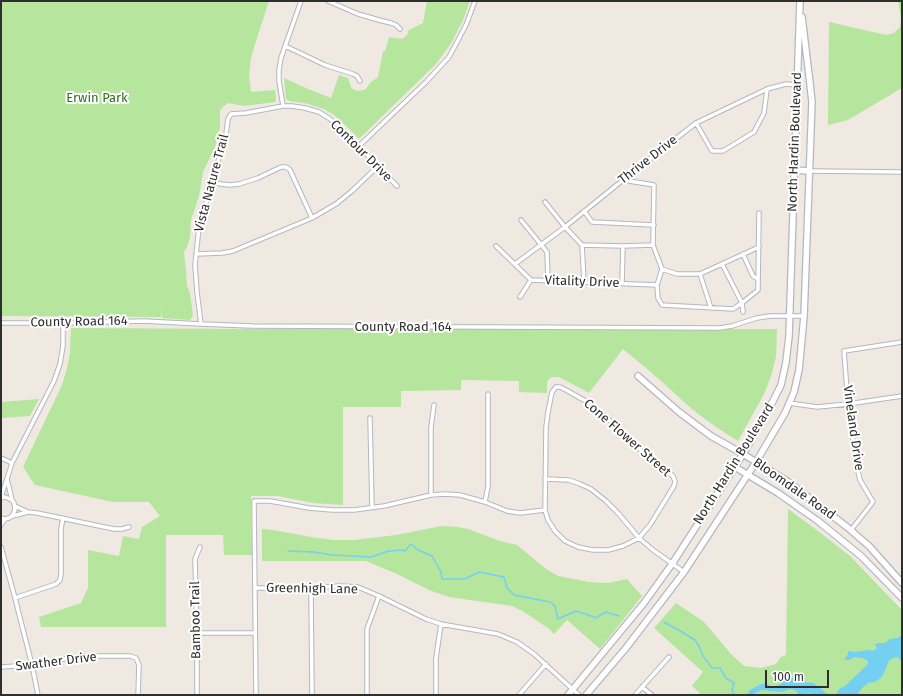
<!DOCTYPE html>
<html>
<head>
<meta charset="utf-8">
<style>
  body { margin:0 }
  #map { position:relative; width:903px; height:696px; overflow:hidden; background:#efe9e1; font-family:"Fira Sans",sans-serif }
  canvas { display:block }
  .frame { position:absolute; inset:0; border:2px solid #2e2e2e; pointer-events:none }
  .scale { position:absolute; left:765px; top:670px; width:64px; height:18px; box-sizing:border-box; border:2px solid #2e2e2e; border-top:0; padding-left:5px; font-size:12px; line-height:14px; white-space:nowrap; color:#2e2e2e; -webkit-text-stroke:3px #fff; paint-order:stroke }
</style>
</head>
<body>
<div id="map">
<canvas width="903" height="696"></canvas>
<div class="frame"></div>
<div class="scale">100 m</div>
</div>
<script>
const ctx = document.querySelector('canvas').getContext('2d');
ctx.lineJoin = 'round';
function paint(path, color) { ctx.fillStyle = color; ctx.fill(path, 'evenodd'); }
const shape = rows => new Path2D(rows.map(r => 'M' + r).join(''));
function stroke(path, color, width, dash) { ctx.strokeStyle = color; ctx.lineWidth = width; ctx.lineCap = dash ? 'butt' : 'round'; ctx.setLineDash(dash || []); ctx.stroke(path); }
function write(font, color, halo, rows, align = 'center') {
  ctx.font = font + ' "Fira Sans",sans-serif'; ctx.lineWidth = 4; ctx.setLineDash([]); ctx.textBaseline = 'middle'; ctx.strokeStyle = halo; ctx.fillStyle = color; for (const [text, x, y, turn = 0] of rows) {
    ctx.save(); ctx.translate(x, y); ctx.rotate((+turn || 0) * Math.PI / 180); ctx.textAlign = isNaN(turn) ? turn : align; if (halo) ctx.strokeText(text, 0, 0); ctx.fillText(text, 0, 0); ctx.restore();
  }
}
const green = shape([
  [1,1,269,1,256,41,251,58,249,76,250,82,251,92,275,90,276,100,275,102,244,106,228,103,223,107,220,111,220,127,215,147,203,172,199,196,191,220,190,237,188,245,184,252,186,271,187,286,190,293,193,316,190,320,162,318,161,305,161,317,1,316],
  [427,1,470,1,463,20,452,42,436,64,360,138,358,138,343,123,334,115,324,109,305,103,289,101,286,99,284,78,308,89,331,98,339,75,348,78,351,87,354,90,360,91,366,89,370,83,378,77,383,51,385,51,389,37,402,39,407,35,409,30,423,23],
  [898,1,902,1,902,88,848,120,828,125,829,22,886,35,894,33,900,27,901,18],
  [71,328,252,329,777,329,776,357,772,373,765,392,738,441,716,427,693,410,652,373,623,349,589,393,559,377,552,377,549,379,547,382,547,393,519,392,519,381,461,380,461,390,401,391,401,407,343,407,343,505,313,503,278,496,251,496,252,555,224,555,223,535,166,535,166,627,41,627,39,617,81,603,88,588,88,550,119,556,123,536,139,539,142,527,160,516,149,502,113,502,35,485,23,467,62,385,67,368,70,353],
  [39,399,30,416,1,418,1,402],
  [788,509,822,534,850,556,902,610,902,695,702,695,692,686,703,672,654,628,676,603,704,622,730,653,744,666,761,668,776,664,781,657,786,655],
  [442,526,457,527,468,529,500,541,517,545,546,569,558,576,589,582,608,583,627,579,642,596,600,649,567,620,554,634,548,628,524,612,512,606,449,597,429,590,397,574,366,561,262,561,262,529,273,530,317,538,334,540,354,540,396,535]
]);
const water = shape([
  [900,636,902,636,902,663,898,657,893,658,889,661,882,677,875,682,868,683,861,689,857,695,836,695,839,689,845,686,868,664,868,661,863,658,854,657,849,660,844,660,848,654,848,651,855,652,868,650,873,651,877,648,875,645,878,643,885,643,890,639,898,638],
  [792,678,796,678,803,682,813,683,818,686,826,693,829,695,814,695,809,693,803,695,797,695,798,693,796,691,790,689,782,692,762,690,751,695,747,695,750,690,761,684,766,683,772,687,781,684,785,680]
]);
const stream = shape([
  [288,551,314,552,332,555,371,557,389,551,403,550,405,551,411,544,418,550,432,556,441,572,442,579,465,579,479,572,504,577,507,588,514,595,550,602,555,606,558,619,576,611,597,618,600,615,606,612,619,616],
  [664,622,682,632,695,640,699,646,703,656,712,668,720,668,726,678,734,683,732,690,734,695]
]);
const street = shape([
  [328,1,358,14,379,20,391,23,396,25,400,29],
  [285,46,298,52,325,65,353,74,357,76,360,81],
  [283,106,279,81,279,70,281,58,301,1],
  [696,123,712,151,723,151,754,132,764,113,767,89],
  [359,146,426,82,449,57,456,44,466,25,475,1],
  [809,171,902,172],
  [623,180,654,185,653,245,662,269],
  [211,182,221,184,230,185,239,184,258,178,281,167,286,167,290,170,312,218],
  [545,202,565,227,582,245,623,246,653,245],
  [584,211,592,222,654,225],
  [521,220,547,252,548,280],
  [582,245,584,282],
  [496,246,531,280,657,285],
  [196,254,222,253,233,251,312,218,336,204,352,191,378,166],
  [743,254,753,276,758,279],
  [515,264,565,227,623,180,696,123,767,89,786,84,797,85],
  [722,264,742,303,743,312],
  [662,269,657,285,658,298,662,305,733,309,742,303,758,290,759,213],
  [662,269,677,274,700,274,759,247],
  [700,274,711,308],
  [622,283,623,246],
  [520,297,531,280],
  [1,323,63,323,144,321,201,324,252,326,720,328,732,326,757,318,770,316,804,316],
  [201,324,197,292,195,265,199,227,226,134,228,119,231,114,246,113,283,106,292,106,305,108,319,112,330,119,342,129,397,186],
  [556,387,560,387,566,390,589,403,607,418,649,458,673,476,675,481,674,486,650,525,639,538,623,546,608,550,593,550,578,547,565,541,555,531,548,520,545,510,546,427,548,412,552,392,556,387],
  [789,403,817,407,848,404,902,396],
  [370,418,372,507],
  [1,458,12,463],
  [7,479,12,463,54,381,60,364,63,346,63,323],
  [545,479,569,480,580,484,591,489,606,501,618,513,639,538,653,550,684,572],
  [431,495,431,427,434,405],
  [1,497,7,479,12,500],
  [1,498,5,497,12,500,14,503,15,510,12,516,9,518,5,519,1,518],
  [485,502,488,486,488,394],
  [28,512,37,513,114,529,122,529,129,527],
  [13,516,28,512,15,506],
  [1,525,5,519],
  [851,530,873,502,860,480,856,462,848,404,844,351,902,342],
  [1,547,15,598,32,665,38,695],
  [255,588,311,588,340,586,358,587,379,596,426,619,441,624,498,634,517,642,534,654,579,695],
  [311,588,312,695],
  [15,598,56,584,60,580,61,574,61,529,63,518],
  [197,633,255,633],
  [1,667,32,665,80,656,130,656,136,658,139,665,138,695],
  [642,687,652,695],
  [197,695,197,633,195,559,200,547],
  [256,695,254,501,270,501,309,508,332,510,354,510,384,506,431,495,445,494,460,495,485,502,507,511,520,513,545,510],
  [367,695,367,629,379,596],
  [436,695,436,658,441,624],
  [519,695,546,664],
  [635,695,669,657]
]);
const secondary = shape([
  [794,170,809,171],
  [638,376,679,412,711,436,743,454,787,481,847,527,869,546,902,583],
  [735,467,778,493,818,521,861,556,902,598],
  [568,695,644,603,672,564,743,454,770,407,781,385,786,362,789,336,800,1],
  [586,695,626,648,684,572,756,462,785,413,794,392,799,370,804,316,812,102,809,75,802,17]
]);
const parkNames = [
  ["Erwin Park",97,98]
];
const streetNames = [
  ["North Hardin Boulevard",795,142,-88],
  ["Contour Drive",361,151,45],
  ["Thrive Drive",648,160,-38],
  ["Vista Nature Trail",212,183,-75],
  ["Vitality Drive",582,282,2],
  ["County Road 164",79,322,-1],
  ["County Road 164",403,327],
  ["Vineland Drive",853,428,82],
  ["Cone Flower Street",627,438,41],
  ["North Hardin Boulevard",734,464,-58],
  ["Bloomdale Road",794,489,35],
  ["Greenhigh Lane",312,589,1],
  ["Bamboo Trail",196,620,-91],
  ["Swather Drive",56,662,-7]
];
paint(green, '#b6e59e');
paint(water, '#75cff0');
stroke(stream, '#75cff0', 1.5);
stroke(street, '#b4b7c1', 5.5);
stroke(secondary, '#b4b7c1', 8);
stroke(street, '#fff', 3.5);
stroke(secondary, '#fff', 5.5);
write('13px', '#2c6e1b', '#fff', parkNames);
write('13px', '#2e2e2e', '#fff', streetNames);
</script>
</body>
</html>
